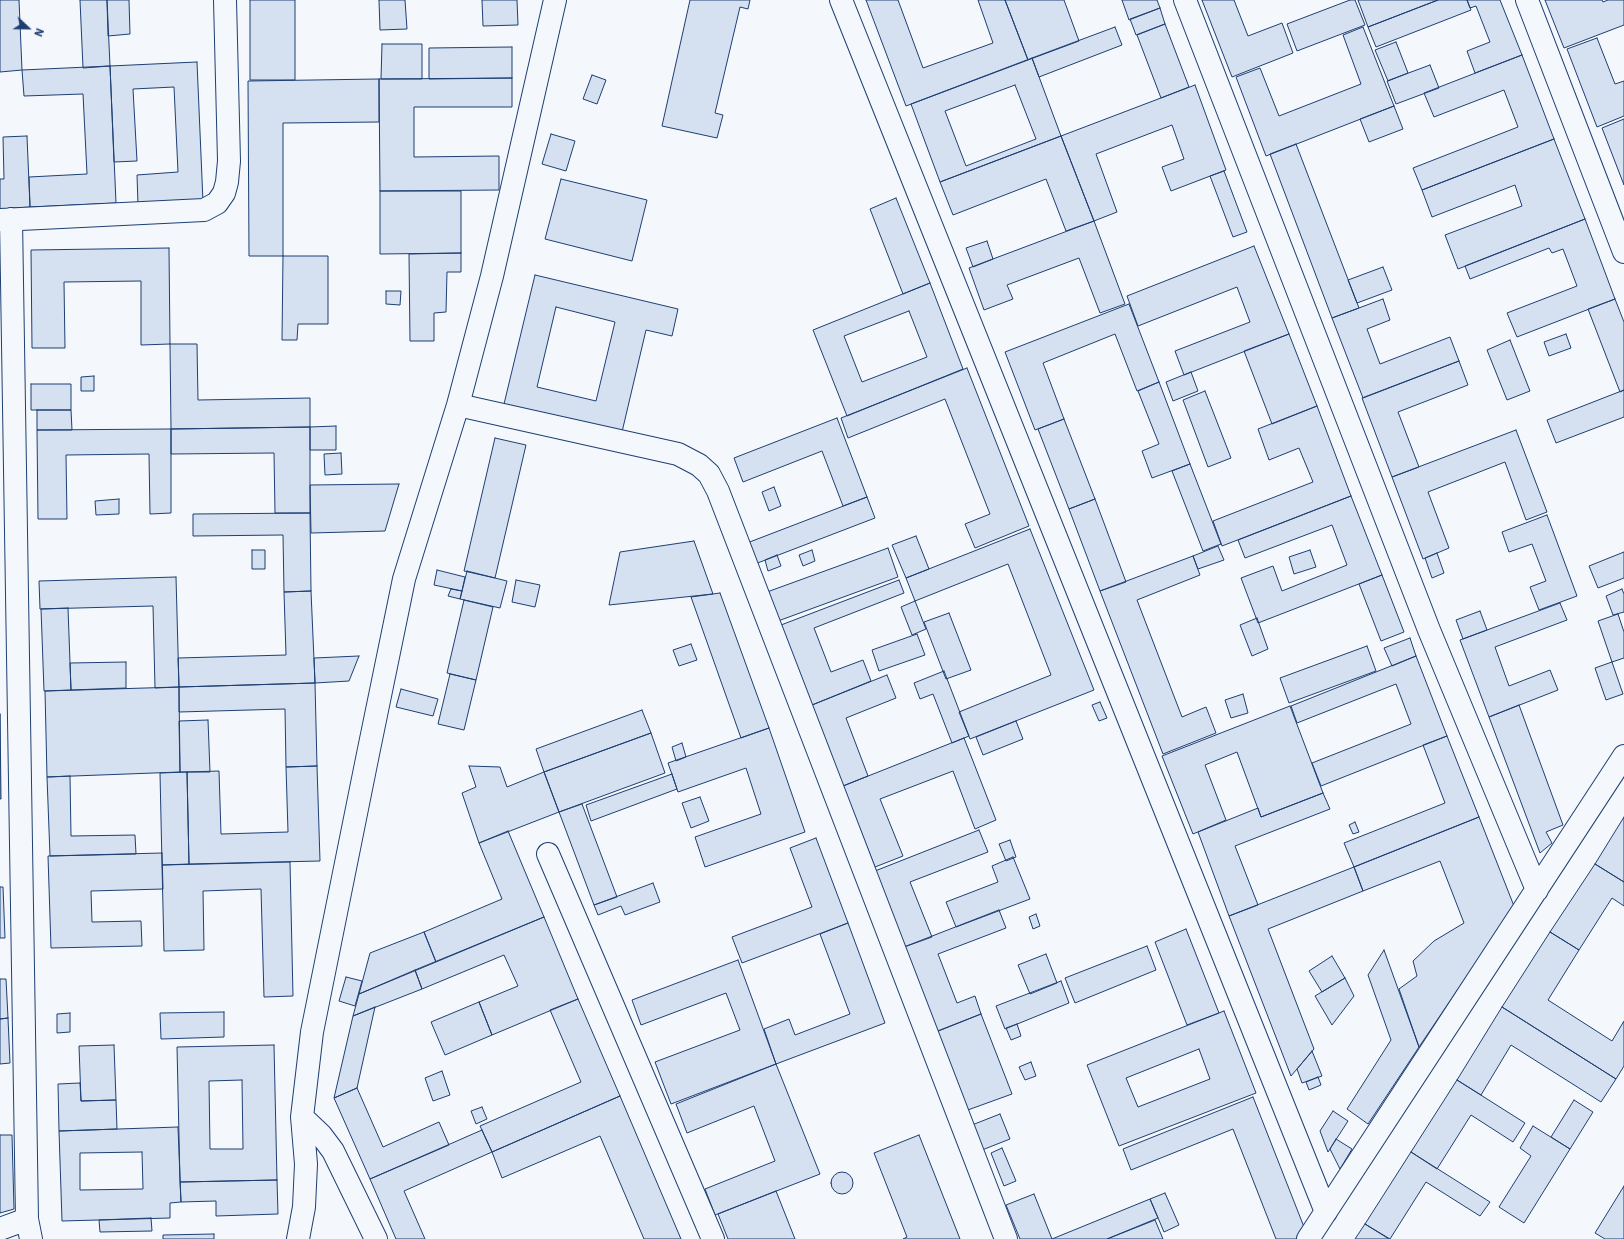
<!DOCTYPE html>
<html>
<head>
<meta charset="utf-8">
<style>
  body { margin:0 }
  #map { position:relative; width:1624px; height:1239px; overflow:hidden; background:#f4f7fb; font-family:"IBM Plex Sans",sans-serif }
  canvas { display:block }
  .north { position:absolute; left:8px; top:8px; width:40px; height:40px; -webkit-text-stroke:3px #f4f7fb; paint-order:stroke; rotate:112deg; font-size:11px; font-weight:700; line-height:16px; text-align:center; color:#1d3f73 }
  .north::after { content:''; display:block; margin:auto; width:14px; height:18px; background:#1d3f73; clip-path:polygon(50% 0,100% 100%,50% 72%,0 100%) }
</style>
</head>
<body>
<div id="map">
<canvas width="1624" height="1239"></canvas>
<div class="north">N</div>
</div>
<script>
const ctx = document.querySelector('canvas').getContext('2d');
ctx.lineJoin = 'round';
function paint(path, color) { ctx.fillStyle = color; ctx.fill(path, 'evenodd'); }
const shape = rows => new Path2D(rows.map(r => 'M' + r).join(''));
function stroke(path, color, width, dash) { ctx.strokeStyle = color; ctx.lineWidth = width; ctx.lineCap = dash ? 'butt' : 'round'; ctx.setLineDash(dash || []); ctx.stroke(path); }
const building = shape([
  [0,0,19,0,22,70,0,72,0,0],
  [80,0,107,0,110,66,83,68,80,0],
  [107,0,129,0,130,34,108,36,107,0],
  [250,0,295,0,295,80,250,80,250,0],
  [379,0,405,0,407,29,380,30,379,0],
  [482,0,517,0,518,25,483,26,482,0],
  [690,0,750,0,748,9,740,7,715,113,723,115,717,138,662,126,690,0],
  [866,0,898,0,923,68,993,43,978,0,1005,0,1028,60,906,106,866,0],
  [1005,0,1064,0,1079,41,1028,60,1005,0],
  [1122,0,1157,0,1160,8,1129,20,1122,0],
  [1202,0,1234,0,1248,36,1282,23,1293,53,1232,77,1202,0],
  [1350,0,1355,0,1365,25,1297,51,1287,24,1350,0],
  [1358,0,1438,0,1368,27,1358,0],
  [1438,0,1467,0,1471,10,1376,47,1368,27,1438,0],
  [1467,0,1500,0,1522,55,1475,73,1467,51,1490,42,1476,6,1470,8,1467,0],
  [1545,0,1602,0,1603,2,1608,0,1624,0,1624,25,1564,48,1545,0],
  [1160,8,1165,24,1136,35,1130,19,1160,8],
  [1165,24,1189,87,1161,98,1137,35,1165,24],
  [1115,27,1122,45,1039,77,1032,58,1115,27],
  [1363,27,1394,106,1266,156,1236,77,1260,68,1279,116,1361,84,1343,35,1363,27],
  [1597,38,1615,84,1624,81,1624,116,1597,127,1567,49,1597,38],
  [1396,42,1408,73,1388,81,1375,50,1396,42],
  [382,44,422,44,422,79,381,79,382,44],
  [512,47,512,78,429,79,429,48,512,47],
  [1522,55,1554,139,1422,190,1413,168,1518,127,1504,90,1434,117,1424,93,1522,55],
  [1032,58,1061,136,940,182,911,104,1032,58],
  [1015,85,1036,139,966,166,945,111,1015,85],
  [197,62,203,202,138,205,137,175,178,172,174,87,133,89,137,161,114,162,110,66,197,62],
  [1430,65,1439,88,1396,104,1387,81,1430,65],
  [110,66,116,203,30,207,29,177,87,174,83,94,24,96,22,70,110,66],
  [592,75,606,80,597,104,583,99,592,75],
  [512,78,512,107,414,107,414,157,499,156,499,190,380,191,379,79,512,78],
  [379,79,379,122,283,123,283,256,249,256,248,81,379,79],
  [1195,85,1226,170,1171,191,1162,167,1184,159,1172,125,1096,154,1117,212,1094,221,1061,136,1195,85],
  [1394,106,1403,129,1369,142,1360,119,1394,106],
  [1624,119,1624,185,1602,128,1624,119],
  [551,134,575,141,566,171,542,164,551,134],
  [27,136,30,207,0,209,0,179,4,179,3,137,27,136],
  [1061,136,1094,221,1066,231,1046,179,953,215,940,182,1061,136],
  [1554,139,1585,219,1458,269,1445,235,1522,206,1515,185,1432,217,1422,190,1554,139],
  [1296,144,1359,308,1332,318,1270,154,1296,144],
  [1224,171,1247,232,1233,237,1210,176,1224,171],
  [561,179,647,200,632,261,545,239,561,179],
  [380,191,461,191,461,253,380,254,380,191],
  [896,198,930,283,903,294,870,209,896,198],
  [1585,219,1615,299,1517,337,1507,313,1577,286,1563,249,1552,253,1549,248,1470,279,1465,266,1585,219],
  [1094,221,1125,304,1100,313,1079,258,1007,285,1013,299,984,310,969,268,1094,221],
  [987,241,993,259,973,267,966,248,987,241],
  [1254,246,1289,334,1184,375,1175,351,1250,322,1237,287,1138,326,1127,296,1254,246],
  [169,248,170,344,141,345,141,281,64,282,65,348,32,348,31,250,169,248],
  [461,253,461,272,447,272,446,312,434,313,434,341,410,341,409,254,461,253],
  [283,256,328,256,328,324,298,324,297,340,282,340,283,256],
  [1383,267,1392,290,1357,303,1348,280,1383,267],
  [535,275,678,309,672,336,646,330,622,432,504,404,535,275],
  [556,307,615,322,596,401,537,387,556,307],
  [930,283,963,369,847,416,813,330,930,283],
  [909,311,927,357,862,382,844,336,909,311],
  [386,291,401,291,400,305,386,304,386,291],
  [1383,299,1390,320,1367,329,1380,364,1450,337,1459,361,1363,398,1332,318,1383,299],
  [1615,299,1624,322,1624,390,1620,392,1588,309,1615,299],
  [1129,304,1159,382,1137,391,1115,334,1043,363,1064,419,1035,430,1005,352,1129,304],
  [1289,334,1317,406,1272,424,1244,351,1289,334],
  [1566,334,1571,348,1549,356,1544,342,1566,334],
  [1510,340,1530,391,1507,400,1487,350,1510,340],
  [170,344,197,344,198,400,310,398,310,427,171,429,170,344],
  [1459,361,1468,385,1398,412,1419,467,1392,477,1362,398,1459,361],
  [967,368,1029,526,975,548,965,524,990,514,945,399,848,438,841,418,967,368],
  [1191,372,1198,391,1173,401,1166,382,1191,372],
  [94,376,94,391,81,391,81,377,94,376],
  [1159,382,1190,464,1152,478,1142,451,1159,444,1138,391,1159,382],
  [31,384,71,384,71,410,31,410,31,384],
  [1624,390,1624,417,1556,443,1547,420,1624,390],
  [1205,391,1231,458,1208,467,1183,400,1205,391],
  [1317,406,1351,496,1222,546,1213,521,1313,482,1299,448,1269,460,1258,429,1317,406],
  [37,410,71,410,72,430,37,430,37,410],
  [837,418,867,497,843,506,822,451,743,482,734,458,837,418],
  [1064,419,1095,499,1069,509,1038,429,1064,419],
  [336,426,336,450,310,450,310,427,336,426],
  [310,427,310,513,275,513,274,453,171,454,171,429,310,427],
  [171,429,171,513,150,514,149,454,66,455,67,519,38,519,37,430,171,429],
  [1516,430,1547,512,1526,520,1505,462,1428,492,1449,548,1423,559,1392,477,1516,430],
  [495,438,526,445,495,578,464,571,495,438],
  [341,453,342,474,325,475,324,454,341,453],
  [1190,464,1221,544,1203,551,1172,471,1190,464],
  [399,484,385,531,311,533,310,485,399,484],
  [774,487,781,506,769,511,762,492,774,487],
  [1351,496,1382,575,1258,623,1241,578,1273,566,1282,591,1347,565,1332,525,1245,558,1238,540,1351,496],
  [867,497,875,518,755,564,747,543,867,497],
  [119,499,119,514,96,515,95,501,119,499],
  [1095,499,1126,582,1100,591,1069,509,1095,499],
  [310,513,311,591,284,592,283,535,193,536,193,514,310,513],
  [1547,515,1577,596,1539,610,1530,587,1546,581,1532,544,1509,552,1502,532,1547,515],
  [1030,529,1094,690,970,739,959,712,1051,675,1008,564,915,601,906,578,1030,529],
  [916,536,929,569,906,578,892,545,916,536],
  [694,541,713,594,609,605,620,552,694,541],
  [1218,546,1224,560,1198,569,1193,556,1218,546],
  [888,548,898,577,778,621,767,592,888,548],
  [252,550,265,550,265,569,252,569,252,550],
  [812,550,815,561,803,566,799,555,812,550],
  [1310,550,1316,567,1294,574,1289,557,1310,550],
  [1624,552,1624,578,1598,588,1589,566,1624,552],
  [1437,553,1444,573,1432,578,1425,558,1437,553],
  [777,555,781,566,768,571,765,560,777,555],
  [1193,556,1200,575,1137,600,1182,717,1206,707,1216,733,1163,754,1100,591,1193,556],
  [437,570,465,577,462,591,434,585,437,570],
  [467,571,507,581,500,608,460,599,467,571],
  [1382,575,1404,632,1381,641,1359,584,1382,575],
  [176,577,179,687,155,688,153,606,40,609,39,581,176,577],
  [516,580,540,585,535,607,512,602,516,580],
  [899,580,904,593,814,628,831,672,863,660,871,681,812,705,781,625,899,580],
  [451,589,462,591,460,599,448,596,451,589],
  [1622,589,1624,594,1624,612,1613,615,1606,596,1622,589],
  [311,591,315,683,179,687,178,658,286,655,284,592,311,591],
  [720,593,769,728,741,738,691,597,720,593],
  [464,600,493,607,476,680,447,673,464,600],
  [915,601,926,629,912,635,901,607,915,601],
  [1560,603,1567,620,1495,647,1509,686,1550,670,1558,690,1489,717,1460,640,1560,603],
  [68,608,71,690,44,691,41,609,68,608],
  [1480,611,1487,630,1463,639,1456,620,1480,611],
  [949,613,971,670,946,679,924,622,949,613],
  [1618,614,1624,632,1624,658,1612,662,1598,621,1618,614],
  [1257,618,1268,649,1252,656,1240,625,1257,618],
  [917,634,925,655,879,671,872,650,917,634],
  [1410,638,1416,656,1392,666,1384,648,1410,638],
  [691,644,697,660,679,666,673,650,691,644],
  [1367,646,1376,671,1289,703,1280,678,1367,646],
  [359,656,349,681,315,683,314,658,359,656],
  [1416,656,1447,736,1321,786,1312,763,1411,724,1396,684,1297,723,1291,706,1416,656],
  [126,662,126,688,71,690,70,663,126,662],
  [1612,662,1623,694,1606,700,1595,668,1612,662],
  [944,671,969,736,952,743,933,694,920,699,914,683,944,671],
  [450,674,476,680,464,730,438,724,450,674],
  [887,675,896,698,846,718,868,776,843,786,812,705,887,675],
  [315,683,317,766,286,767,285,709,179,712,179,687,315,683],
  [179,687,180,772,47,777,45,691,179,687],
  [401,689,438,699,433,716,396,707,401,689],
  [1243,694,1248,713,1231,718,1225,700,1243,694],
  [1100,702,1107,718,1099,721,1092,705,1100,702],
  [1519,705,1563,825,1546,832,1552,843,1540,853,1489,717,1519,705],
  [1290,706,1323,793,1261,817,1237,752,1205,765,1226,820,1193,834,1162,756,1290,706],
  [642,710,651,733,544,772,536,749,642,710],
  [0,714,1,799,0,799,0,714],
  [208,720,210,772,180,772,179,721,208,720],
  [1016,721,1023,739,983,755,976,737,1016,721],
  [769,728,805,832,705,867,695,837,761,814,746,768,678,792,668,763,769,728],
  [651,733,665,773,559,812,544,772,651,733],
  [1447,736,1479,817,1354,867,1344,843,1445,803,1423,745,1447,736],
  [964,738,996,820,975,829,953,771,880,799,903,856,875,867,843,786,964,738],
  [682,743,686,757,676,761,672,747,682,743],
  [317,766,320,861,189,864,187,772,219,771,221,834,288,832,286,767,317,766],
  [469,766,500,767,507,787,544,772,559,812,479,843,462,793,476,787,469,766],
  [187,772,189,864,162,865,160,773,187,772],
  [672,774,677,789,591,821,586,805,672,774],
  [70,776,71,836,135,835,136,854,50,856,47,777,70,776],
  [1323,793,1330,809,1235,846,1258,905,1229,916,1198,832,1258,808,1261,817,1323,793],
  [700,797,709,821,691,828,682,803,700,797],
  [582,804,617,897,594,905,559,812,582,804],
  [1479,817,1514,906,1419,1047,1399,989,1417,976,1413,961,1434,941,1464,923,1440,861,1363,891,1354,867,1479,817],
  [1624,817,1624,882,1595,864,1624,817],
  [1355,822,1359,832,1353,834,1349,825,1355,822],
  [979,830,988,852,910,882,932,937,904,947,875,871,979,830],
  [508,831,544,917,436,962,424,932,502,899,479,843,508,831],
  [816,838,848,923,742,963,732,937,812,907,790,848,816,838],
  [1010,840,1016,857,1006,861,999,844,1010,840],
  [162,853,163,889,91,891,92,922,141,921,142,946,51,948,48,856,162,853],
  [1013,857,1030,899,956,927,946,902,998,882,992,866,1013,857],
  [290,862,293,996,264,997,261,889,203,891,204,950,164,951,162,865,290,862],
  [1595,864,1624,882,1624,906,1612,898,1579,950,1550,932,1595,864],
  [1354,867,1363,891,1268,929,1314,1049,1291,1076,1229,916,1354,867],
  [653,883,660,902,625,915,621,906,598,915,594,905,653,883],
  [0,887,3,887,5,938,0,938,0,887],
  [999,910,1006,928,938,954,957,1003,975,996,981,1014,936,1032,904,947,999,910],
  [1036,914,1040,926,1033,929,1029,917,1036,914],
  [544,917,578,999,492,1035,479,1002,518,986,504,955,422,989,415,970,544,917],
  [848,923,885,1023,776,1064,764,1029,789,1019,795,1035,850,1014,820,934,848,923],
  [1186,929,1219,1013,1187,1025,1155,942,1186,929],
  [424,932,436,962,359,994,370,953,424,932],
  [1550,932,1579,950,1548,1000,1612,1041,1624,1021,1624,1066,1616,1079,1502,1007,1550,932],
  [1147,946,1156,970,1075,1003,1065,978,1147,946],
  [1384,950,1419,1047,1368,1124,1347,1109,1391,1040,1368,975,1384,950],
  [1046,954,1057,983,1030,994,1018,965,1046,954],
  [1332,956,1345,978,1322,992,1309,971,1332,956],
  [738,960,776,1064,671,1104,655,1062,740,1030,726,993,641,1025,632,1000,738,960],
  [415,970,422,989,353,1016,359,994,415,970],
  [346,977,362,981,355,1006,339,1001,346,977],
  [1345,978,1354,996,1332,1025,1315,996,1345,978],
  [0,979,6,979,8,1018,0,1019,0,979],
  [1061,981,1069,1003,1005,1029,996,1006,1061,981],
  [578,999,620,1096,492,1152,480,1126,581,1082,550,1010,578,999],
  [479,1002,492,1035,445,1055,431,1022,479,1002],
  [375,1007,357,1088,334,1098,353,1016,375,1007],
  [1502,1007,1616,1079,1601,1102,1511,1045,1481,1095,1457,1080,1502,1007],
  [1224,1011,1256,1093,1119,1146,1087,1065,1224,1011],
  [1199,1049,1210,1079,1138,1107,1126,1078,1199,1049],
  [224,1012,224,1037,161,1039,160,1013,224,1012],
  [70,1013,70,1032,57,1033,57,1014,70,1013],
  [981,1014,1012,1094,965,1111,935,1032,981,1014],
  [8,1018,10,1063,0,1064,0,1019,8,1018],
  [1017,1024,1021,1036,1011,1040,1006,1028,1017,1024],
  [114,1045,116,1100,81,1101,79,1046,114,1045],
  [274,1045,277,1180,180,1182,177,1047,274,1045],
  [242,1080,243,1149,210,1149,209,1081,242,1080],
  [1312,1051,1322,1076,1302,1083,1297,1069,1312,1051],
  [1031,1062,1036,1076,1025,1080,1019,1067,1031,1062],
  [776,1064,820,1174,715,1215,705,1189,775,1161,754,1106,687,1133,676,1104,776,1064],
  [442,1071,450,1095,433,1101,425,1078,442,1071],
  [1318,1077,1321,1085,1309,1090,1306,1082,1318,1077],
  [1457,1080,1525,1123,1513,1142,1471,1115,1437,1169,1411,1152,1457,1080],
  [80,1083,81,1101,116,1100,117,1129,59,1131,58,1084,80,1083],
  [357,1088,383,1147,439,1122,449,1145,370,1179,334,1098,357,1088],
  [620,1096,681,1239,644,1239,600,1136,502,1178,492,1152,620,1096],
  [1253,1097,1304,1227,1296,1239,1276,1239,1233,1129,1131,1170,1123,1149,1253,1097],
  [1574,1100,1593,1112,1570,1149,1551,1137,1574,1100],
  [482,1107,487,1119,476,1124,471,1111,482,1107],
  [1333,1111,1348,1121,1328,1152,1320,1131,1333,1111],
  [1000,1114,1010,1139,982,1150,972,1125,1000,1114],
  [1533,1126,1570,1149,1524,1223,1499,1207,1531,1156,1520,1148,1533,1126],
  [178,1127,181,1202,170,1203,170,1218,62,1221,59,1131,178,1127],
  [142,1152,143,1189,80,1190,80,1153,142,1152],
  [482,1130,492,1152,404,1191,425,1239,396,1239,370,1179,482,1130],
  [0,1135,12,1135,14,1209,0,1213,0,1135],
  [919,1135,960,1239,903,1239,907,1237,874,1153,919,1135],
  [1336,1139,1352,1149,1340,1169,1330,1149,1336,1139],
  [1002,1148,1016,1181,1004,1186,991,1153,1002,1148],
  [1411,1152,1490,1202,1480,1216,1426,1182,1390,1239,1365,1224,1411,1152],
  '831 1183a11 11 0 1 1 22 0a11 11 0 1 1-22 0Z',
  [277,1180,278,1214,216,1216,216,1201,181,1202,180,1182,277,1180],
  [1624,1186,1624,1239,1605,1239,1595,1233,1624,1186],
  [776,1191,795,1239,728,1239,718,1214,776,1191],
  [1165,1193,1179,1225,1164,1232,1150,1199,1165,1193],
  [1034,1194,1052,1239,1150,1199,1158,1218,1107,1239,1020,1239,1006,1205,1034,1194],
  [151,1218,152,1231,100,1232,99,1220,151,1218],
  [1155,1220,1163,1239,1107,1239,1155,1220],
  [1365,1224,1389,1239,1355,1239,1365,1224],
  [214,1234,214,1239,163,1239,163,1235,214,1234]
]);
const minor = shape([
  [841,0,1326,1212],
  [1185,0,1429,630,1537,890],
  [1527,0,1624,252],
  [11,219,27,1219,31,1239],
  [0,220,204,210,217,203,224,193,227,182,229,161,225,0],
  [458,405,678,454,699,465,709,474,718,491,1006,1239],
  [548,854,713,1239],
  [302,1117,321,1135,333,1151,376,1239],
  [0,1229,27,1219],
  [298,1239,304,1207,306,1164,302,1117,312,1032,368,754,404,579,458,405,492,276,555,0],
  [1308,1239,1624,756]
]);
paint(building, '#d5e0f0');
stroke(building, '#1d3f73', 1);
stroke(minor, '#1d3f73', 24);
stroke(minor, '#f4f7fb', 22);
</script>
</body>
</html>
